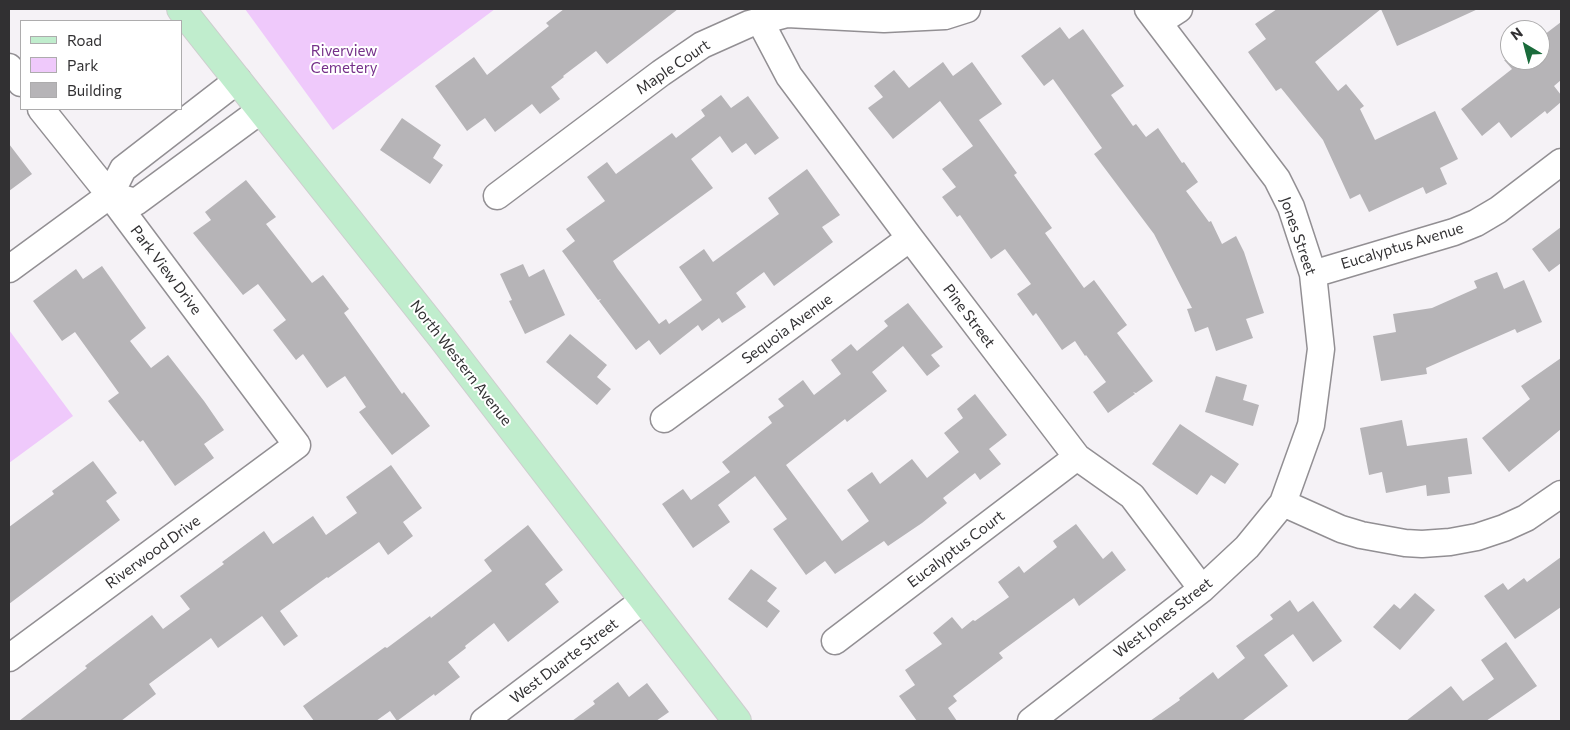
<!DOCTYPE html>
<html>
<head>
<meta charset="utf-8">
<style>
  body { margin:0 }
  #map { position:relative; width:1570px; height:730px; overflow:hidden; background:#f5f2f6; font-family:Commissioner,sans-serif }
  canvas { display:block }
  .frame { position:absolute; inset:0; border:10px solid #313032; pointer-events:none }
  .legend { position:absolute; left:20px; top:20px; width:162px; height:90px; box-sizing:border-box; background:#fff; border:1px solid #adacad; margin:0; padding:6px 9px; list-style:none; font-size:15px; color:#313032 }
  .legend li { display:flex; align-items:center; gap:10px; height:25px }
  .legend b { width:25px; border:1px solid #adacad }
  .north { position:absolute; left:1500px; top:20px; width:50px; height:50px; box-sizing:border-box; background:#fff; border:1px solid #adacad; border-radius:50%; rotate:323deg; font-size:14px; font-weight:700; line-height:20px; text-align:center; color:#313032 }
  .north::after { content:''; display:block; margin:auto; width:18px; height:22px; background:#1a6b3b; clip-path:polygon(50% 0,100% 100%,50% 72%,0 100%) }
</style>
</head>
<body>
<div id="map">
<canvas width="1570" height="730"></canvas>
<div class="frame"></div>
<ul class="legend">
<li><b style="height:6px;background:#c0edcd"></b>Road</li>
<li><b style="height:14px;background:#efc9fb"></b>Park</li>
<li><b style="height:14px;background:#b6b4b7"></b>Building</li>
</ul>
<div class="north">N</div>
</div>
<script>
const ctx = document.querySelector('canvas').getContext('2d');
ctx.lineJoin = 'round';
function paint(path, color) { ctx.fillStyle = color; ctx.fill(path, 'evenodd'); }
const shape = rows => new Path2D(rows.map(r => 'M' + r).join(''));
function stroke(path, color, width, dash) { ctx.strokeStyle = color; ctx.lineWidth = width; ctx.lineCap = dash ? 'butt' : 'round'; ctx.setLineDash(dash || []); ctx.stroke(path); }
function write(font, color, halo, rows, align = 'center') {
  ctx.font = font + ' Commissioner,sans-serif'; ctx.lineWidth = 4; ctx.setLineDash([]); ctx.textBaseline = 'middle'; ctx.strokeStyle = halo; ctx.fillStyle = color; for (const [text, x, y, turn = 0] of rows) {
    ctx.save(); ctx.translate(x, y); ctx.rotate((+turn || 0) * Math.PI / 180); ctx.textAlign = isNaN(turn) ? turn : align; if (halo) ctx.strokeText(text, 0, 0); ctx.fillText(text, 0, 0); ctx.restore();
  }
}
const green = shape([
  [245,9,495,9,333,130],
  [9,330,73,416,9,463]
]);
const building = shape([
  [564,9,678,9,607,64,596,51,563,76,564,77,551,87,560,99,540,114,532,104,495,132,485,118,467,131,435,86,474,57,487,75,549,26,546,23],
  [1277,9,1478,9,1397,46,1381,9,1315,62,1338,91,1346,84,1364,106,1360,109,1375,140,1435,111,1458,159,1440,168,1447,184,1426,194,1423,187,1369,212,1360,194,1350,199,1323,140,1281,88,1276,91,1248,52,1266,39,1255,24],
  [1561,22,1561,80,1554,86,1561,95,1561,102,1547,114,1545,111,1511,138,1499,122,1482,136,1461,109,1512,69,1504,60,1540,60,1540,38],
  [1060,27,1069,39,1083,29,1124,86,1111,95,1133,126,1136,124,1146,137,1158,128,1182,163,1184,162,1198,182,1186,191,1209,222,1211,221,1222,244,1236,236,1244,252,1264,313,1246,319,1253,338,1216,351,1208,327,1195,332,1187,309,1192,308,1154,234,1094,154,1102,148,1053,79,1044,86,1021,56],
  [943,62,953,76,972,62,1002,104,979,120,1017,173,1014,175,1052,228,1045,233,1084,288,1094,280,1127,325,1117,333,1153,381,1136,393,1133,392,1135,394,1108,413,1093,392,1106,382,1086,355,1085,356,1075,341,1062,350,1036,313,1033,316,1017,294,1031,284,1005,249,991,259,960,215,957,217,942,197,956,187,942,169,973,146,940,101,893,139,868,108,883,97,874,86,894,70,909,88],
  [721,95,731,108,748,96,779,138,755,155,746,143,732,153,720,136,691,159,713,188,613,261,617,268,659,324,666,319,669,324,702,300,679,267,704,249,713,262,779,214,768,198,807,169,840,215,822,227,833,242,774,286,764,272,736,293,746,307,722,323,719,318,702,331,698,325,660,355,649,340,636,350,599,301,601,299,598,300,562,251,575,241,566,229,605,201,587,177,607,162,616,174,672,133,676,138,705,116,701,110],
  [402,118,441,145,433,158,443,165,430,184,380,150],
  [9,144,32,174,9,191],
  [246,180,276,217,266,224,312,283,323,275,349,309,344,313,402,394,404,392,430,426,392,455,359,412,366,407,345,376,327,388,303,354,296,360,273,330,286,320,258,284,243,295,193,233,211,220,205,212],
  [1561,227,1561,263,1549,272,1532,249],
  [523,264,529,277,544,269,565,315,525,334,509,301,512,300,500,274],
  [102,266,146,328,130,341,151,368,168,355,204,401,224,430,204,444,214,458,175,486,143,440,140,442,108,401,119,393,75,332,62,341,33,301,76,269,83,279],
  [1497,272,1504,289,1524,280,1542,322,1517,333,1515,329,1426,368,1427,374,1381,381,1373,336,1396,332,1393,314,1432,308,1477,288,1474,281],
  [908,303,943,347,931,355,940,366,927,376,903,346,872,372,887,391,847,422,845,419,786,465,842,541,869,521,847,490,872,472,880,484,912,459,927,478,959,452,944,433,963,418,957,409,975,394,1007,435,989,449,1001,464,980,480,975,473,943,498,947,503,922,523,888,546,884,541,835,574,825,561,806,575,773,529,787,519,755,476,718,505,730,522,693,548,662,504,683,489,691,500,730,472,722,462,772,423,768,417,784,406,778,399,803,380,814,395,841,374,831,360,851,344,857,351,888,326,884,321],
  [570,334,607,365,597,377,611,389,597,405,546,362],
  [1561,358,1561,429,1509,472,1482,438,1530,399,1521,386],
  [1216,376,1247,385,1243,400,1259,405,1253,426,1205,412],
  [1402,420,1407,446,1467,438,1472,474,1448,477,1450,493,1427,496,1426,485,1386,493,1382,472,1369,475,1360,428],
  [1180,424,1239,464,1225,484,1211,475,1197,495,1152,464],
  [93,461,117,493,106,501,120,520,9,604,9,527,54,494,52,491],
  [391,465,422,508,403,522,413,536,388,555,379,542,328,578,327,577,280,611,298,636,284,646,262,616,218,648,211,638,149,684,156,694,121,721,19,721,87,668,85,666,152,615,163,629,190,609,180,596,224,564,222,562,264,531,273,544,313,516,326,535,357,513,346,497],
  [1076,524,1103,559,1112,551,1126,570,1079,606,1074,598,999,653,1003,658,953,696,957,701,948,708,957,721,917,721,899,696,915,685,905,670,942,644,933,633,952,617,962,629,973,620,975,621,1009,597,998,582,1019,566,1024,573,1057,547,1053,541],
  [528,525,563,570,545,584,559,602,508,642,494,623,465,646,466,648,448,662,460,677,435,696,434,694,397,721,390,711,376,721,314,721,303,706,385,647,387,648,430,616,431,618,492,571,484,560],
  [1561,557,1561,607,1515,639,1484,596,1503,583,1508,590,1524,578,1527,582],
  [751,569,777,588,767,601,780,611,767,628,728,599],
  [1415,593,1435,610,1400,650,1373,627,1394,604,1400,609],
  [1290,600,1298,612,1313,601,1342,641,1313,662,1293,634,1264,655,1288,686,1242,721,1150,721,1180,700,1179,698,1213,672,1218,679,1245,658,1236,646,1273,619,1270,615],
  [1506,642,1537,686,1486,721,1406,721,1451,686,1463,701,1494,679,1481,660],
  [618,682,629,697,647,683,669,712,656,721,572,721,595,704,593,701]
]);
const minor = shape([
  [760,21,789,76,910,238,1077,457,1132,496,1202,589],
  [1159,22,1179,9],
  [9,67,21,83],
  [110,195,136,202,261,110],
  [497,196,661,73,702,45,749,24,787,14,884,19,945,16,967,9],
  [9,269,110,195,123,169,238,80],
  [1313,274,1454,232,1476,223,1498,210,1561,162],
  [664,419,910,238],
  [1283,503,1341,529,1361,535,1405,543,1422,544,1450,542,1477,537,1504,528,1526,518,1561,494],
  [835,641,1077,457],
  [9,658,297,445,110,195,41,109],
  [484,721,644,600],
  [1031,721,1202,589,1247,547,1283,503,1311,425,1321,349,1313,274,1291,207,1277,179,1148,9]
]);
const major = shape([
  [181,9,443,339,737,721]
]);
const parkNames = [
  ["Riverview",344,51],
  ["Cemetery",344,68]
];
const streetNames = [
  ["Maple Court",673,67,-34],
  ["Jones Street",1298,236,71],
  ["Eucalyptus Avenue",1402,246,-17],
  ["Park View Drive",166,270,53],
  ["Pine Street",969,316,53],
  ["Sequoia Avenue",787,329,-36],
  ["North Western Avenue",461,363,52],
  ["Eucalyptus Court",956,549,-37],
  ["Riverwood Drive",153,552,-36],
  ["West Jones Street",1163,618,-38],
  ["West Duarte Street",564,661,-37]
];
paint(green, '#efc9fb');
paint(building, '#b6b4b7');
stroke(minor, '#928f93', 29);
stroke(major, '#cecdce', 30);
stroke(minor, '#fff', 26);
stroke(major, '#c0edcd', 28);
write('15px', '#76318a', '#fff', parkNames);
write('15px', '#313032', '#fff', streetNames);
</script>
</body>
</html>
